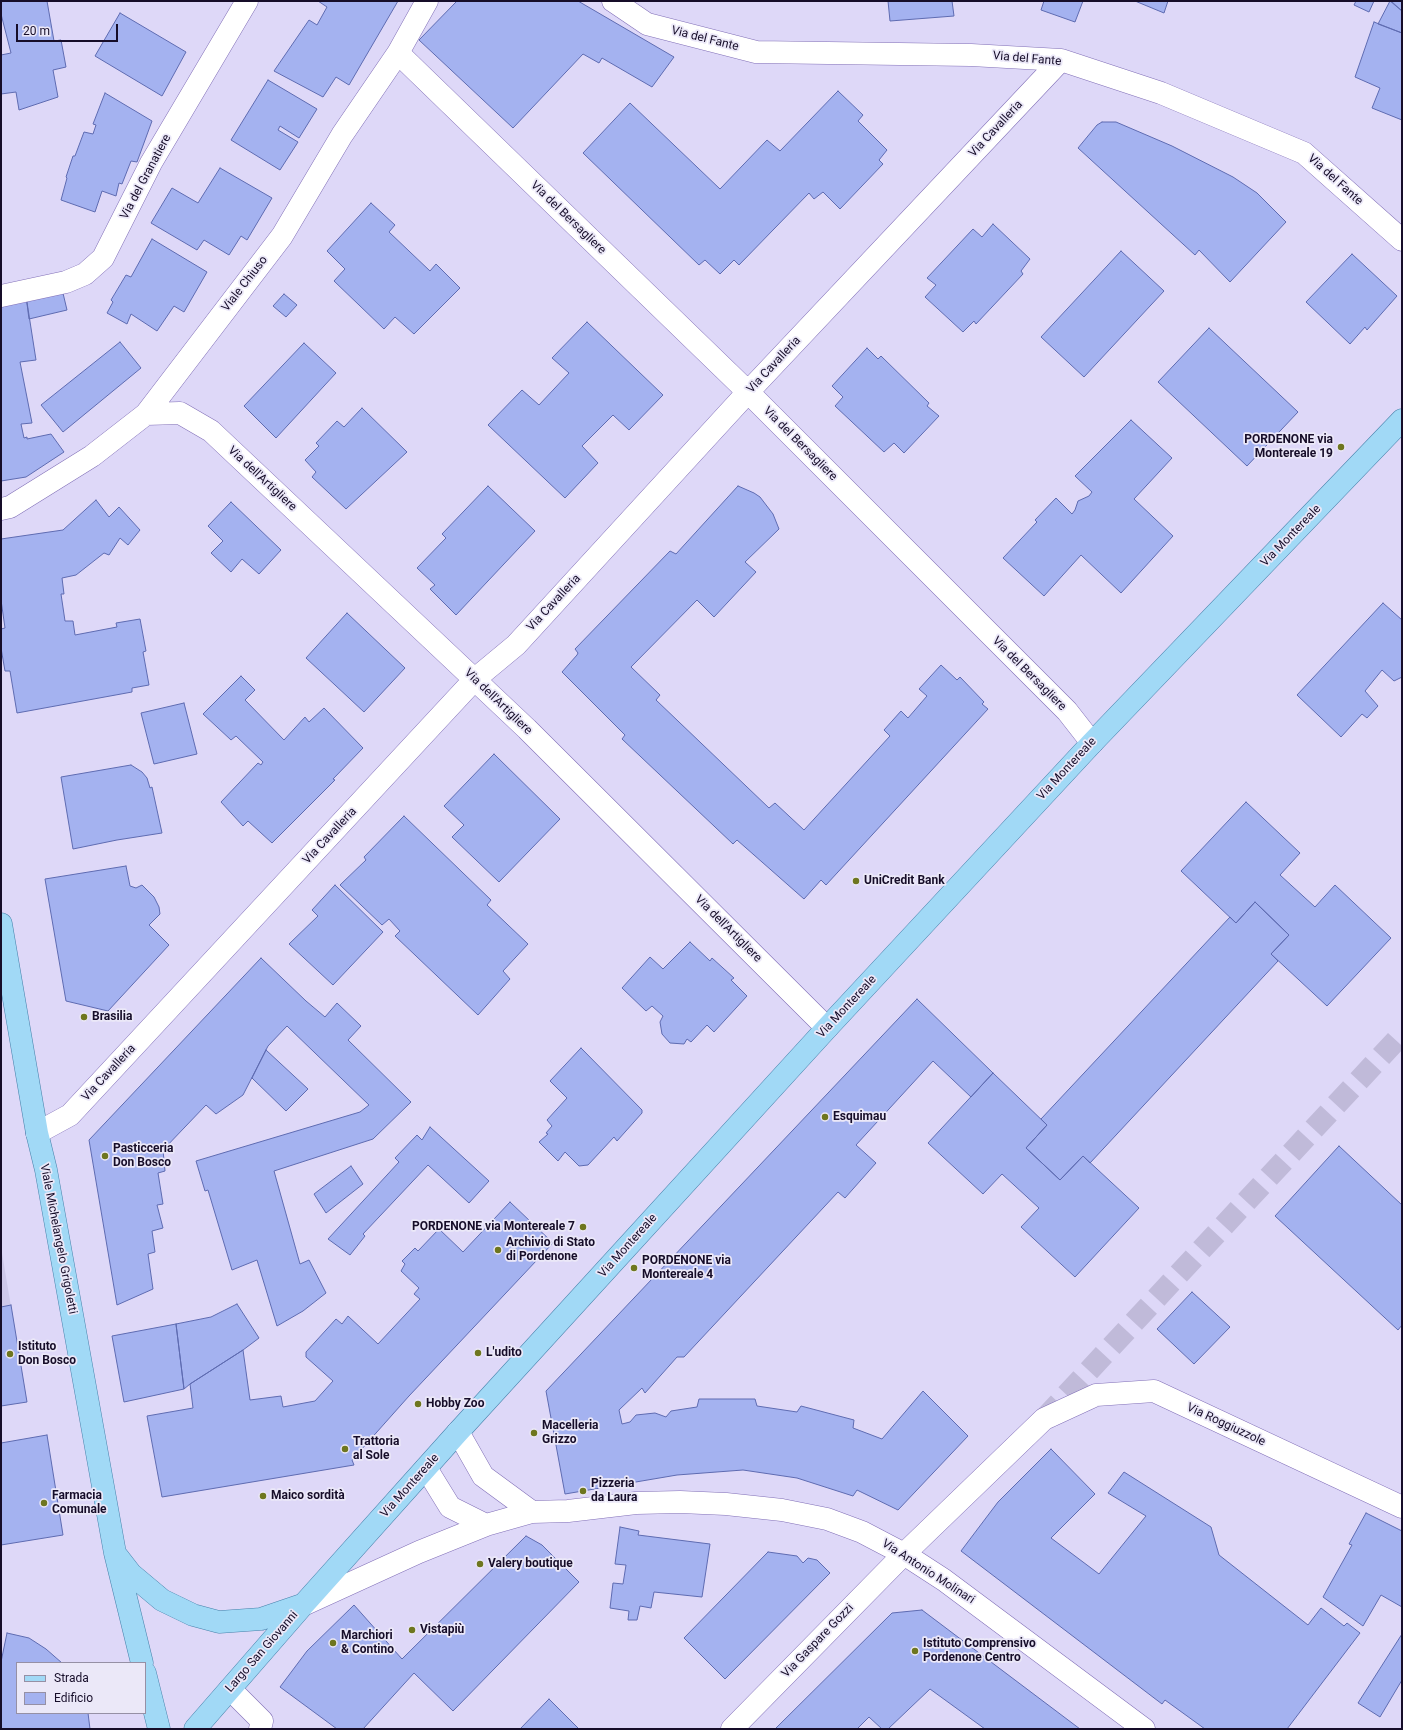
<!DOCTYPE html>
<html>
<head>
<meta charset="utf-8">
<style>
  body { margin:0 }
  #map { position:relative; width:1403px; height:1730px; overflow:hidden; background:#ded8f8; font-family:Roboto,sans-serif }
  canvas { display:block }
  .frame { position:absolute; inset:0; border:2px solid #160d29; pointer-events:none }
  .legend { position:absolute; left:16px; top:1662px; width:130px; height:52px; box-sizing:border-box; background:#ebe8f8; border:1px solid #9690a5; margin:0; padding:5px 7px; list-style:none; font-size:12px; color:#160d29 }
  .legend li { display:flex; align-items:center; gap:8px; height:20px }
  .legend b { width:20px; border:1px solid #9690a5 }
  .scale { position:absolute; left:16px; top:24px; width:102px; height:18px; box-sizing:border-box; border:2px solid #160d29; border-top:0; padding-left:5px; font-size:12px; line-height:14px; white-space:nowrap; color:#160d29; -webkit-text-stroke:3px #ebe8f8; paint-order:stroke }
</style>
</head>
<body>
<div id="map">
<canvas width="1403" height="1730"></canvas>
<div class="frame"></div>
<ul class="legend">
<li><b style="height:5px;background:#a1d9f6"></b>Strada</li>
<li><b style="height:11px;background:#a4b2f0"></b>Edificio</li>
</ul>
<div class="scale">20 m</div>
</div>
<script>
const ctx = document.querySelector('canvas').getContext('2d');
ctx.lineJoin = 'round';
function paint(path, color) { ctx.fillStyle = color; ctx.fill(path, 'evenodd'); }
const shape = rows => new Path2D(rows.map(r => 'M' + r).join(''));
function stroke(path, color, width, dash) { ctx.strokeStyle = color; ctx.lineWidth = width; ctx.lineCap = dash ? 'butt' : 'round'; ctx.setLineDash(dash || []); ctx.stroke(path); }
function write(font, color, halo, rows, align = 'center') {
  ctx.font = font + ' Roboto,sans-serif'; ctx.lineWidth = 3.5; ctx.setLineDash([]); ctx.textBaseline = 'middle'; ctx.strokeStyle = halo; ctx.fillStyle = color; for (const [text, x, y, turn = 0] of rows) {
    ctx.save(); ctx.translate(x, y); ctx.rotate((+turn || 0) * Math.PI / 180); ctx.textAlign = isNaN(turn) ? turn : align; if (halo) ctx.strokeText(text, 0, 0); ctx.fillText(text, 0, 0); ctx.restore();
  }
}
const built = shape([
  [1,1247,27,1402,1,1406]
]);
const building = shape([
  [1,1,47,1,54,41,61,40,66,67,53,70,58,97,19,110,16,92,1,94,1,55,11,53,1,14,1,1],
  [318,1,398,1,349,85,336,77,323,97,274,71,309,20,317,25,327,7,318,1],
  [457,1,578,1,674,57,652,87,602,58,599,63,583,54,513,128,419,40,457,1],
  [888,1,952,1,954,16,890,21,888,1],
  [1044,1,1083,1,1075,22,1041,10,1044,1],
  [1135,1,1168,1,1164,13,1135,1],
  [1356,1,1374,1,1369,12,1354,5,1356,1],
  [1390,1,1402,11,1402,33,1378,24,1390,1],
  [1391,1,1402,1,1402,11,1391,1],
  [120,13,186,52,162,96,95,56,120,13],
  [1374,22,1402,33,1402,120,1372,108,1380,88,1355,77,1374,22],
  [268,80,317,109,299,138,280,126,278,130,298,142,280,170,231,140,268,80],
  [838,91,863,115,858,121,887,150,879,160,883,164,840,209,823,192,814,199,809,193,739,265,734,260,720,274,705,260,699,265,583,153,630,103,720,189,767,140,780,151,838,91],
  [105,93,152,121,137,162,131,161,122,184,119,183,116,196,102,191,95,212,61,200,67,178,66,177,73,156,75,156,84,132,93,134,96,125,93,124,105,93],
  [1102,122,1116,122,1172,146,1233,177,1257,193,1286,222,1230,282,1199,250,1195,255,1078,148,1097,125,1102,122],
  [220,168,272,198,247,240,241,236,229,255,204,240,197,250,151,223,172,188,198,203,220,168],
  [371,203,395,225,389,232,430,271,436,264,460,288,414,334,395,317,384,329,334,281,345,269,327,251,371,203],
  [993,224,1030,259,1021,271,1023,274,976,324,974,321,963,332,925,297,936,285,927,278,973,229,982,237,993,224],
  [152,239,207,272,184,312,174,306,157,331,131,314,127,324,107,313,113,302,111,300,126,275,131,277,152,239],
  [1121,251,1164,291,1084,377,1041,337,1121,251],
  [1352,254,1397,296,1367,330,1365,327,1350,344,1306,302,1352,254],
  [62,289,67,310,29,319,26,296,62,289],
  [284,294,297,305,286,317,273,306,284,294],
  [26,296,36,360,20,362,32,423,21,424,24,438,27,437,27,439,51,434,64,452,26,477,1,481,1,301,26,296],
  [587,322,663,395,629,430,613,415,582,446,598,463,565,498,488,425,522,390,539,405,569,373,552,358,587,322],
  [1209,328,1298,412,1247,466,1158,382,1209,328],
  [120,342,141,368,63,432,41,405,120,342],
  [304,343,336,373,276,438,244,406,304,343],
  [867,348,878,359,881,356,929,403,927,406,939,416,904,453,894,443,884,452,835,406,843,397,832,386,867,348],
  [362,408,407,452,346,509,312,477,316,472,305,460,319,446,316,443,337,421,344,427,362,408],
  [1131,420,1172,458,1134,499,1173,536,1121,593,1081,555,1044,596,1003,558,1037,522,1035,520,1056,498,1072,514,1075,510,1078,501,1089,496,1092,492,1075,476,1131,420],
  [488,486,535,531,456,615,430,589,435,585,417,568,446,538,442,534,488,486],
  [738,486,754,493,760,497,773,514,779,529,745,562,756,572,714,617,697,600,631,667,660,695,656,700,769,808,775,803,804,830,890,736,884,730,901,711,908,718,927,696,919,689,941,665,957,680,960,677,984,702,982,704,988,709,826,885,821,880,804,899,737,840,733,844,622,739,625,735,562,672,577,655,578,653,575,649,670,551,676,554,738,486],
  [96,500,109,517,119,507,140,530,128,545,120,538,109,555,104,553,76,575,62,578,64,594,61,594,65,621,73,621,75,635,117,627,116,623,140,619,146,651,143,652,149,685,132,688,132,692,17,713,10,671,5,671,1,648,1,629,5,628,1,600,1,539,63,530,96,500],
  [231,502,281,550,259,574,242,559,231,572,211,553,223,541,208,526,231,502],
  [1383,603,1402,620,1402,677,1394,681,1382,670,1365,691,1378,706,1367,718,1362,714,1341,737,1297,695,1383,603],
  [347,613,405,668,364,712,306,658,347,613],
  [241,676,255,690,245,700,284,740,305,717,309,722,324,708,363,748,333,779,335,780,272,843,248,821,243,826,221,802,258,763,261,765,263,762,236,736,231,740,203,714,241,676],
  [184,703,197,754,154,764,141,713,184,703],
  [494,754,560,819,499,882,452,837,464,825,444,806,494,754],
  [131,765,142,772,147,778,150,788,152,787,162,833,117,840,73,849,61,777,131,765],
  [1246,802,1300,853,1280,875,1315,907,1335,885,1391,938,1327,1006,1271,954,1289,935,1255,902,1236,923,1181,871,1246,802],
  [404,816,491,900,487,905,528,944,503,971,510,979,478,1015,395,936,400,931,389,919,382,925,340,885,366,860,364,857,404,816],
  [126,866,130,886,136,888,142,885,154,897,159,907,160,914,149,925,169,945,108,1011,66,1001,45,879,126,866],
  [335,885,383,932,333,985,289,944,318,916,312,910,335,885],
  [1255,902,1289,935,1271,954,1278,961,1090,1163,1083,1156,1060,1180,1026,1148,1047,1125,1041,1119,1230,917,1236,923,1255,902],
  [690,942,710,961,712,958,734,978,731,980,747,996,714,1032,707,1025,691,1042,687,1039,684,1044,670,1043,662,1034,660,1022,663,1016,652,1006,646,1011,622,988,650,957,663,969,690,942],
  [261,958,306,1001,325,1017,337,1003,361,1026,348,1040,411,1102,373,1139,274,1171,300,1264,309,1260,326,1293,303,1311,277,1326,257,1260,232,1270,208,1190,205,1191,196,1161,360,1112,369,1105,287,1026,268,1046,243,1095,216,1114,206,1105,163,1150,165,1171,158,1173,163,1204,157,1205,163,1228,152,1231,155,1252,148,1254,153,1289,117,1305,89,1140,261,958],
  [917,999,993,1073,971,1097,933,1061,856,1145,876,1163,845,1198,838,1192,684,1357,677,1357,645,1393,642,1388,619,1410,622,1424,630,1422,636,1415,655,1413,666,1417,671,1411,697,1407,699,1399,755,1399,757,1406,797,1412,801,1406,854,1420,853,1428,882,1439,923,1391,968,1436,898,1510,857,1490,853,1496,797,1478,743,1470,677,1475,565,1494,546,1391,917,999],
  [581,1048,642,1110,642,1113,617,1141,614,1137,588,1165,579,1166,565,1152,558,1161,539,1142,548,1134,546,1133,552,1126,547,1120,567,1098,550,1081,581,1048],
  [266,1050,308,1089,286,1111,252,1078,266,1050],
  [993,1073,1047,1125,1026,1148,1060,1180,1083,1156,1139,1208,1075,1277,1021,1227,1039,1208,1002,1174,983,1194,928,1143,993,1073],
  [430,1127,489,1181,469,1203,428,1165,363,1234,365,1236,350,1255,328,1239,399,1162,395,1158,417,1135,422,1140,430,1127],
  [1339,1146,1402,1205,1402,1325,1398,1330,1275,1216,1339,1146],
  [351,1166,363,1184,326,1213,314,1194,351,1166],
  [510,1202,553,1243,409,1396,352,1460,354,1465,162,1497,147,1416,193,1408,190,1384,243,1350,250,1400,281,1396,283,1407,315,1401,333,1381,306,1357,306,1352,336,1319,342,1324,348,1316,378,1344,420,1299,414,1294,419,1288,401,1271,405,1264,402,1261,415,1248,418,1251,439,1229,463,1252,510,1202],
  [1192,1292,1230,1327,1194,1364,1157,1329,1192,1292],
  [237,1304,259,1338,243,1350,190,1384,184,1389,176,1324,211,1317,237,1304],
  [11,1305,27,1402,1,1406,1,1307,11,1305],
  [176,1324,184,1389,124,1402,112,1336,176,1324],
  [47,1435,63,1535,1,1545,1,1443,47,1435],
  [1051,1449,1095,1494,1051,1538,1099,1574,1146,1516,1108,1493,1124,1472,1211,1527,1219,1555,1308,1625,1321,1608,1344,1626,1347,1623,1360,1633,1287,1729,1205,1729,1165,1700,1162,1704,961,1551,998,1502,1051,1449],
  [1366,1513,1402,1531,1402,1607,1381,1595,1363,1626,1323,1597,1352,1545,1349,1544,1366,1513],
  [620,1527,639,1531,638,1535,710,1544,702,1597,654,1592,651,1608,640,1606,637,1620,628,1620,629,1611,610,1608,613,1583,623,1584,626,1565,615,1564,620,1527],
  [526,1536,542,1545,579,1582,453,1711,414,1673,363,1729,337,1729,280,1687,307,1651,354,1605,402,1659,526,1536],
  [768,1552,797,1556,803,1563,808,1558,817,1560,830,1573,725,1679,684,1638,768,1552],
  [922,1610,1080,1729,985,1729,930,1689,888,1729,882,1729,869,1717,857,1729,775,1729,892,1613,922,1610],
  [7,1633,29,1638,46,1649,62,1663,17,1663,17,1713,88,1713,90,1729,1,1729,1,1662,7,1633],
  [1402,1634,1402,1680,1380,1717,1358,1703,1402,1634],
  [549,1699,579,1729,520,1729,549,1699]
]);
const minorTunnel = shape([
  [1044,1419,1402,1034]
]);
const minor = shape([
  [613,1,647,24,756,52,971,55,1061,60,1161,93,1304,153,1402,240],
  [398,53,748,392,1067,711,1092,743],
  [1,296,66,282,85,274,103,258,151,163,247,1],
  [146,414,180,413,211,431,527,729,827,1028],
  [1,509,10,507,92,456,146,414,282,236,342,135,398,53,427,1],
  [37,1133,70,1115,475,679,516,645,748,392,1061,60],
  [458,1432,483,1476,532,1512],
  [426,1468,450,1507,486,1525],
  [303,1605,419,1552,486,1525,532,1512,568,1511,636,1503,680,1502,726,1504,782,1510,827,1519,862,1532,904,1554,944,1580,1144,1729],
  [230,1689,262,1721,260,1729],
  [732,1729,904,1554,1044,1419,1096,1395,1154,1391,1402,1507]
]);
const major = shape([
  [1,924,37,1133,46,1170,115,1553,142,1663],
  [117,1556,131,1574,162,1600,193,1615,219,1622,261,1619,302,1605],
  [145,1673,159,1729],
  [195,1729,303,1605,458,1432,827,1028,1092,743,1402,420]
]);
const markers = [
  [1341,447,4,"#6e761f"],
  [856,881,4,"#6e761f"],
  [84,1017,4,"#6e761f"],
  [825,1117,4,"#6e761f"],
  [105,1156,4,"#6e761f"],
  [583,1227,4,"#6e761f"],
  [498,1250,4,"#6e761f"],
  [634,1268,4,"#6e761f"],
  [478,1353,4,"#6e761f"],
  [10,1354,4,"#6e761f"],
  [418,1404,4,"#6e761f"],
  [534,1433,4,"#6e761f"],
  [345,1449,4,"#6e761f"],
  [583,1491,4,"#6e761f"],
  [263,1496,4,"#6e761f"],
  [44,1503,4,"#6e761f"],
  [480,1564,4,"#6e761f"],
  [412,1630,4,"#6e761f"],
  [333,1643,4,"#6e761f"],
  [915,1651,4,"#6e761f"]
];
const streetNames = [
  ["Via del Fante",705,39,14],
  ["Via del Fante",1027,59,5],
  ["Via Cavalleria",996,129,-47],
  ["Via del Granatiere",146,177,-62],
  ["Via del Fante",1335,180,42],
  ["Via del Bersagliere",568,218,44],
  ["Viale Chiuso",245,284,-52],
  ["Via Cavalleria",774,365,-47],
  ["Via del Bersagliere",800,444,45],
  ["Via dell'Artigliere",262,479,43],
  ["Via Montereale",1291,536,-46],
  ["Via Cavalleria",554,603,-47],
  ["Via del Bersagliere",1029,674,45],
  ["Via dell'Artigliere",498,702,44],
  ["Via Montereale",1067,769,-47],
  ["Via Cavalleria",330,836,-47],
  ["Via dell'Artigliere",728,929,45],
  ["Via Montereale",847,1007,-47],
  ["Via Cavalleria",109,1073,-47],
  ["Viale Michelangelo Grigoletti",58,1239,79],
  ["Via Montereale",628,1246,-48],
  ["Via Roggiuzzole",1226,1425,25],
  ["Via Montereale",410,1486,-48],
  ["Via Antonio Molinari",928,1572,33],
  ["Via Gaspare Gozzi",818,1641,-46],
  ["Largo San Giovanni",262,1652,-49]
];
const poiNames = [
  ["PORDENONE via",1333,440,"right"],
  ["Montereale 19",1333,454,"right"],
  ["UniCredit Bank",864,881],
  ["Brasilia",92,1017],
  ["Esquimau",833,1117],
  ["Pasticceria",113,1149],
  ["Don Bosco",113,1163],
  ["PORDENONE via Montereale 7",575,1227,"right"],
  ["Archivio di Stato",506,1243],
  ["di Pordenone",506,1257],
  ["PORDENONE via",642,1261],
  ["Montereale 4",642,1275],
  ["Istituto",18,1347],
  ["Don Bosco",18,1361],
  ["L'udito",486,1353],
  ["Hobby Zoo",426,1404],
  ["Macelleria",542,1426],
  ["Grizzo",542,1440],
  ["Trattoria",353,1442],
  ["al Sole",353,1456],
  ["Pizzeria",591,1484],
  ["da Laura",591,1498],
  ["Farmacia",52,1496],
  ["Comunale",52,1510],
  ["Maico sordità",271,1496],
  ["Valery boutique",488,1564],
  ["Vistapiù",420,1630],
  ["Marchiori",341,1636],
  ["& Contino",341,1650],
  ["Istituto Comprensivo",923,1644],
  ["Pordenone Centro",923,1658]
];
paint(built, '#cec8ea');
paint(building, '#a4b2f0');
stroke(building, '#5e6bb1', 1);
stroke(minorTunnel, '#c0bad9', 22, [22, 11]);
stroke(minor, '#816fb7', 23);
stroke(major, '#4781aa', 23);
stroke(minor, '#fff', 22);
stroke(major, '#a1d9f6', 22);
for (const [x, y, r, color] of markers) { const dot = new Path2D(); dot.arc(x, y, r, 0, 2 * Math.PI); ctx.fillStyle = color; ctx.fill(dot); stroke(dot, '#ebe8f8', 1.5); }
write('12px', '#160d29', '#ebe8f8', streetNames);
write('bold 12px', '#160d29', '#ebe8f8', poiNames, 'left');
</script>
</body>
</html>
